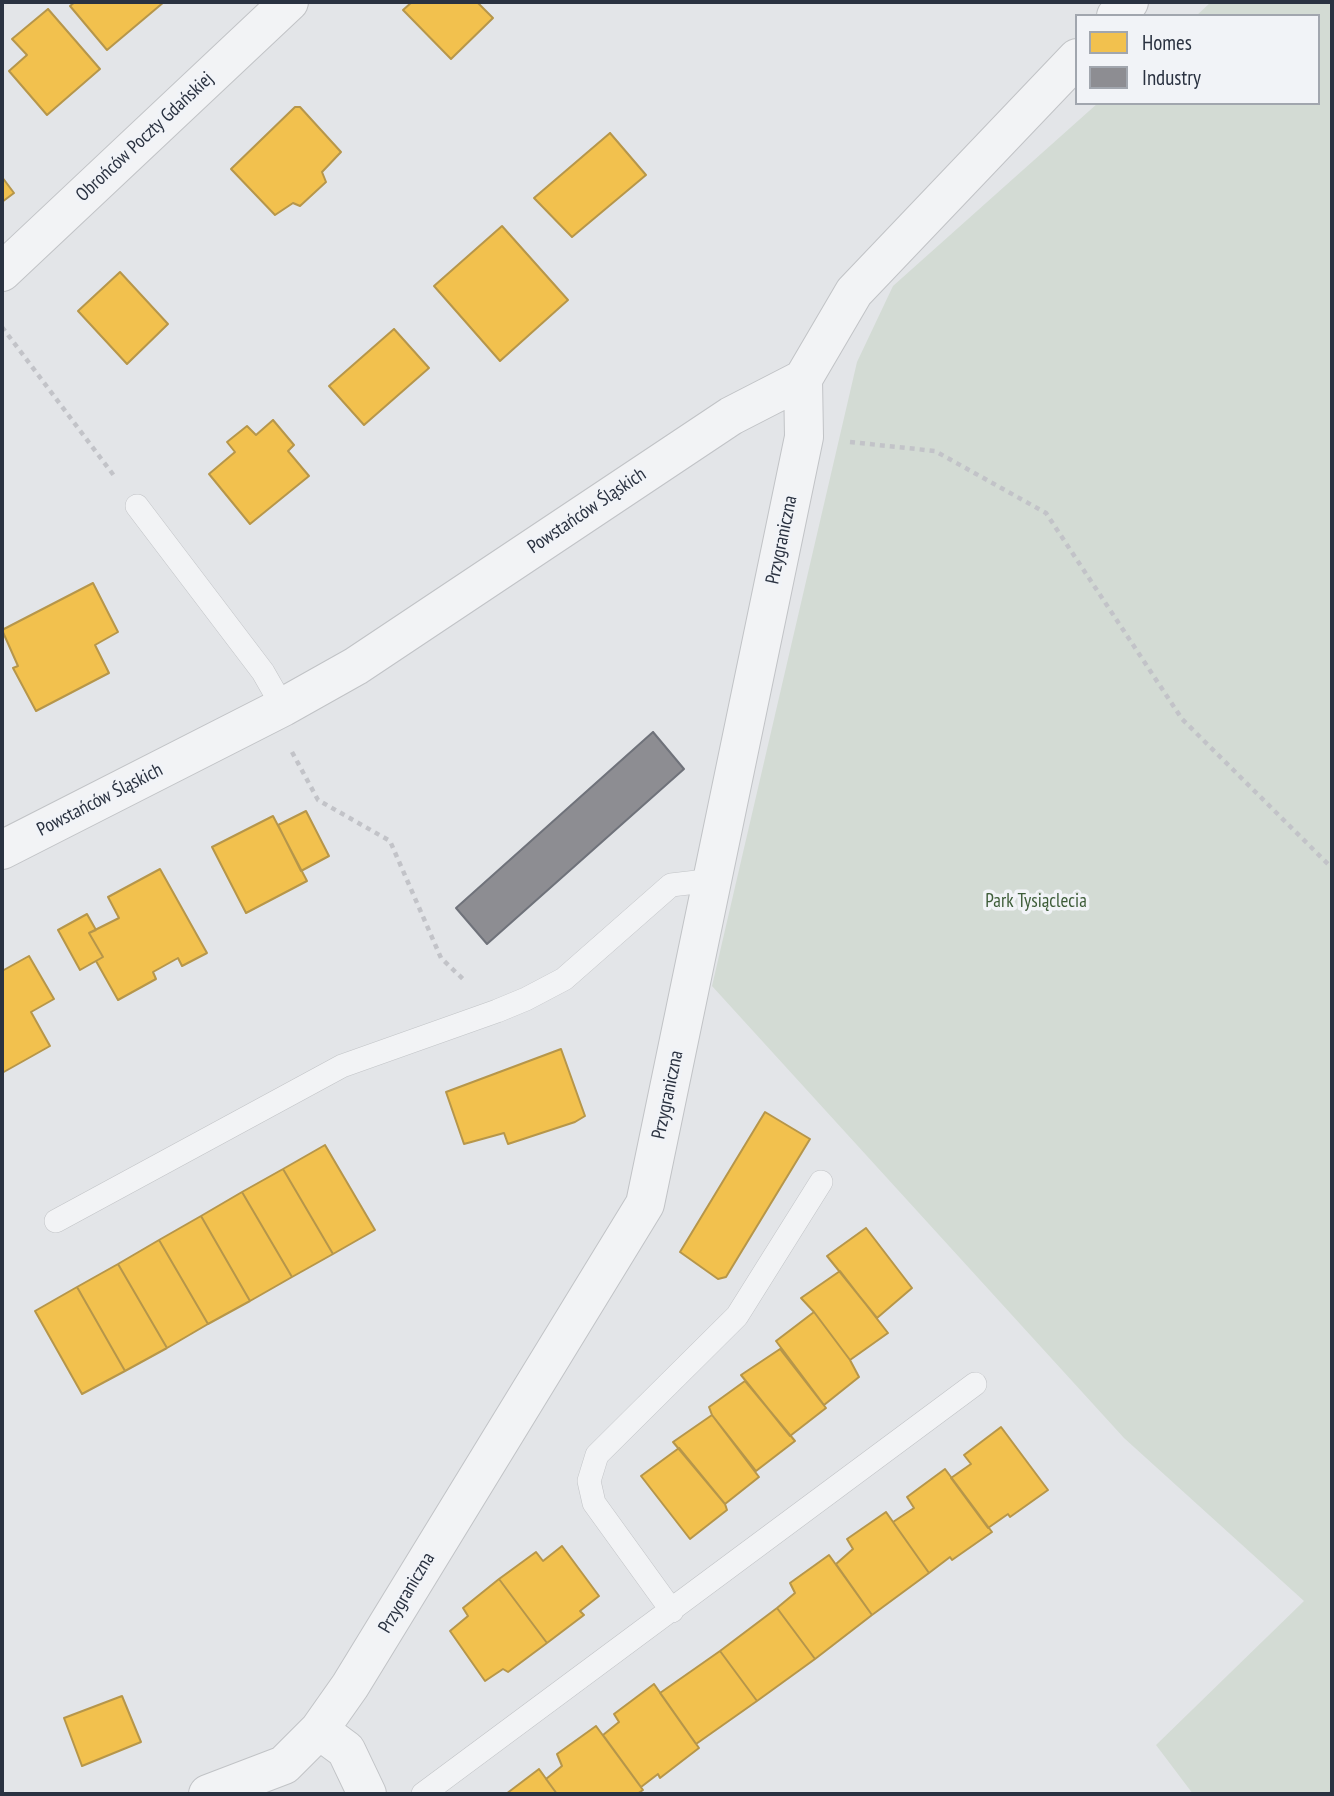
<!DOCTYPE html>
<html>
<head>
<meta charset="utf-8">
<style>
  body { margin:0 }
  #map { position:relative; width:1334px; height:1796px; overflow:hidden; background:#e3e5e8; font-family:"PT Sans Narrow",sans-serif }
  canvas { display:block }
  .frame { position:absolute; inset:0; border:4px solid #2a3241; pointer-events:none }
  .legend { position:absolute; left:1075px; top:14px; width:245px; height:91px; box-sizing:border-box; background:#f1f3f7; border:2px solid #a1a6ae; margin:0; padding:9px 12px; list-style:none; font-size:21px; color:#2a3241 }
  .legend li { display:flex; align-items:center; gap:14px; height:35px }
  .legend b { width:35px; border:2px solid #a1a6ae }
</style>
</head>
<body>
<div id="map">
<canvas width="1334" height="1796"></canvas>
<div class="frame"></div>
<ul class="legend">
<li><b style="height:19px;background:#f2c14e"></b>Homes</li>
<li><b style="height:19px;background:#8d8d92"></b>Industry</li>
</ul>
</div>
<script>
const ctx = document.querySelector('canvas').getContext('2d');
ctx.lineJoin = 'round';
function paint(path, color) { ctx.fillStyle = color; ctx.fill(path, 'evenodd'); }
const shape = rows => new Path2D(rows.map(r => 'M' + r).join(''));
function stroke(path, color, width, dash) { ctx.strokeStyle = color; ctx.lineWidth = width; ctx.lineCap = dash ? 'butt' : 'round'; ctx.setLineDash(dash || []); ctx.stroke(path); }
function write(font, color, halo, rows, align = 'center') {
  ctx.font = font + ' "PT Sans Narrow",sans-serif'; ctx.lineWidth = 7; ctx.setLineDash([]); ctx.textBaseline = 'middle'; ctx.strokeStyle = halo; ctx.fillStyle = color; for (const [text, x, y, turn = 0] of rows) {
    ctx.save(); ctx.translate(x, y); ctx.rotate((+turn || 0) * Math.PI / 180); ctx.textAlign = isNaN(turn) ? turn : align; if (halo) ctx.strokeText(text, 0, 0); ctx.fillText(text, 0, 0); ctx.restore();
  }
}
const green = shape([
  [1211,2,1332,2,1332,1794,1193,1794,1156,1745,1304,1601,1124,1438,712,986,857,362,893,286,1098,103,1318,103,1318,16,1196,16]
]);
const homes = shape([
  [75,2,164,2,107,50,70,6,75,2],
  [412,2,477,2,493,18,451,59,403,10,412,2],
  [48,9,100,69,47,115,9,71,27,55,12,39,48,9],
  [295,107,300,107,341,152,322,172,326,182,300,206,293,203,275,215,231,169,295,107],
  [610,133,646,175,572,237,534,198,610,133],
  [2,177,14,193,2,202,2,177],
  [502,226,568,300,500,361,434,286,502,226],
  [120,272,168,324,127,364,78,311,120,272],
  [394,329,429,368,364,425,329,386,394,329],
  [273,420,294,445,288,451,309,476,250,524,209,474,235,452,227,442,247,426,256,435,273,420],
  [93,583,118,632,95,645,109,673,36,711,13,668,18,666,2,630,93,583],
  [306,811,329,856,301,871,278,825,306,811],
  [273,816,307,881,246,913,212,847,273,816],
  [160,869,207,953,182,966,178,958,153,972,156,979,118,1000,96,961,103,957,89,933,119,918,108,897,160,869],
  [87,914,96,930,89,933,103,957,80,970,58,930,87,914],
  [29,956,54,999,31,1012,50,1046,2,1073,2,971,29,956],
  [561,1049,585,1116,575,1122,508,1144,504,1133,464,1144,446,1092,561,1049],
  [765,1112,810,1139,726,1277,718,1279,680,1252,765,1112],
  [325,1145,375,1230,333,1254,283,1169,325,1145],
  [283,1169,333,1254,292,1277,242,1192,283,1169],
  [242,1192,292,1277,250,1301,201,1216,242,1192],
  [201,1216,250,1301,208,1324,159,1240,201,1216],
  [866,1228,912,1288,877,1318,827,1256,866,1228],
  [159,1240,208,1324,167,1348,118,1264,159,1240],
  [118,1264,167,1348,125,1371,77,1287,118,1264],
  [840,1271,888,1333,850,1360,814,1312,801,1298,840,1271],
  [77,1287,125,1371,82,1394,35,1311,77,1287],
  [814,1312,850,1360,859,1377,824,1405,776,1341,814,1312],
  [780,1349,826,1408,790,1436,741,1375,780,1349],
  [745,1381,795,1441,756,1471,712,1415,709,1407,745,1381],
  [712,1415,759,1477,725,1504,673,1442,712,1415],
  [1001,1427,1048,1490,1010,1517,1008,1514,988,1528,951,1478,971,1464,964,1455,1001,1427],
  [679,1448,725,1504,727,1510,690,1539,641,1476,679,1448],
  [945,1469,992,1532,952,1560,950,1557,929,1573,893,1522,914,1508,907,1497,945,1469],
  [886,1512,929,1573,872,1615,836,1564,853,1549,847,1539,886,1512],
  [562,1546,599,1596,580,1611,584,1615,547,1643,499,1579,536,1552,543,1561,562,1546],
  [829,1555,872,1615,815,1659,777,1608,795,1593,790,1583,829,1555],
  [499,1579,547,1643,508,1672,503,1669,485,1681,450,1631,468,1616,463,1608,499,1579],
  [777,1608,815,1659,757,1701,720,1651,777,1608],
  [720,1651,757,1701,696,1744,660,1693,720,1651],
  [654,1684,699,1748,660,1778,658,1774,641,1787,603,1735,619,1722,614,1714,654,1684],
  [122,1696,141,1742,82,1766,64,1718,122,1696],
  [596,1726,643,1790,637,1794,557,1794,546,1779,562,1766,557,1754,596,1726],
  [539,1769,557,1794,506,1794,539,1769]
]);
const industry = shape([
  [653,732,684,769,487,944,456,908,653,732]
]);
const path = shape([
  [2,327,115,477],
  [850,442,935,451,1046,513,1182,719,1332,868],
  [292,752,318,800,390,841,441,958,465,981],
  [1330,1794,1332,1792]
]);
const lane = shape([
  [137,506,263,672,283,707],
  [56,1221,342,1066,497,1011,526,999,564,979,671,885,714,880],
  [672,1611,594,1503,589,1481,597,1455,737,1316,821,1182],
  [423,1794,975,1384]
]);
const street = shape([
  [1116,16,1129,2],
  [2,272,289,2],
  [2,850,283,707,356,666,731,416,803,379,854,292,1077,58],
  [319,1730,346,1750,367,1794],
  [208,1794,284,1765,319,1730,350,1686,645,1204,804,437,803,379]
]);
const streetNames = [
  ["Obrońców Poczty Gdańskiej",145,137,-43],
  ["Powstańców Śląskich",587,511,-34],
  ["Przygraniczna",782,540,-78],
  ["Powstańców Śląskich",100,800,-27],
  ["Przygraniczna",668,1095,-78],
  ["Przygraniczna",407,1593,-59]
];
const parkNames = [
  ["Park Tysiąclecia",1036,902]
];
paint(green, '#d3dbd4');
paint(homes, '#f2c14e');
stroke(homes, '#b6964a', 2);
paint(industry, '#8d8d92');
stroke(industry, '#6f727a', 2);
stroke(lane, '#c1c3c6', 24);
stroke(street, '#c1c3c6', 40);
stroke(path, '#c2c3c8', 4.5, [5, 5]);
stroke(lane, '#f2f3f5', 23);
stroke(street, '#f2f3f5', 38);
write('19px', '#2a3241', '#f1f3f7', streetNames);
write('19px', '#3d5c38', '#f1f3f7', parkNames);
</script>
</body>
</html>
